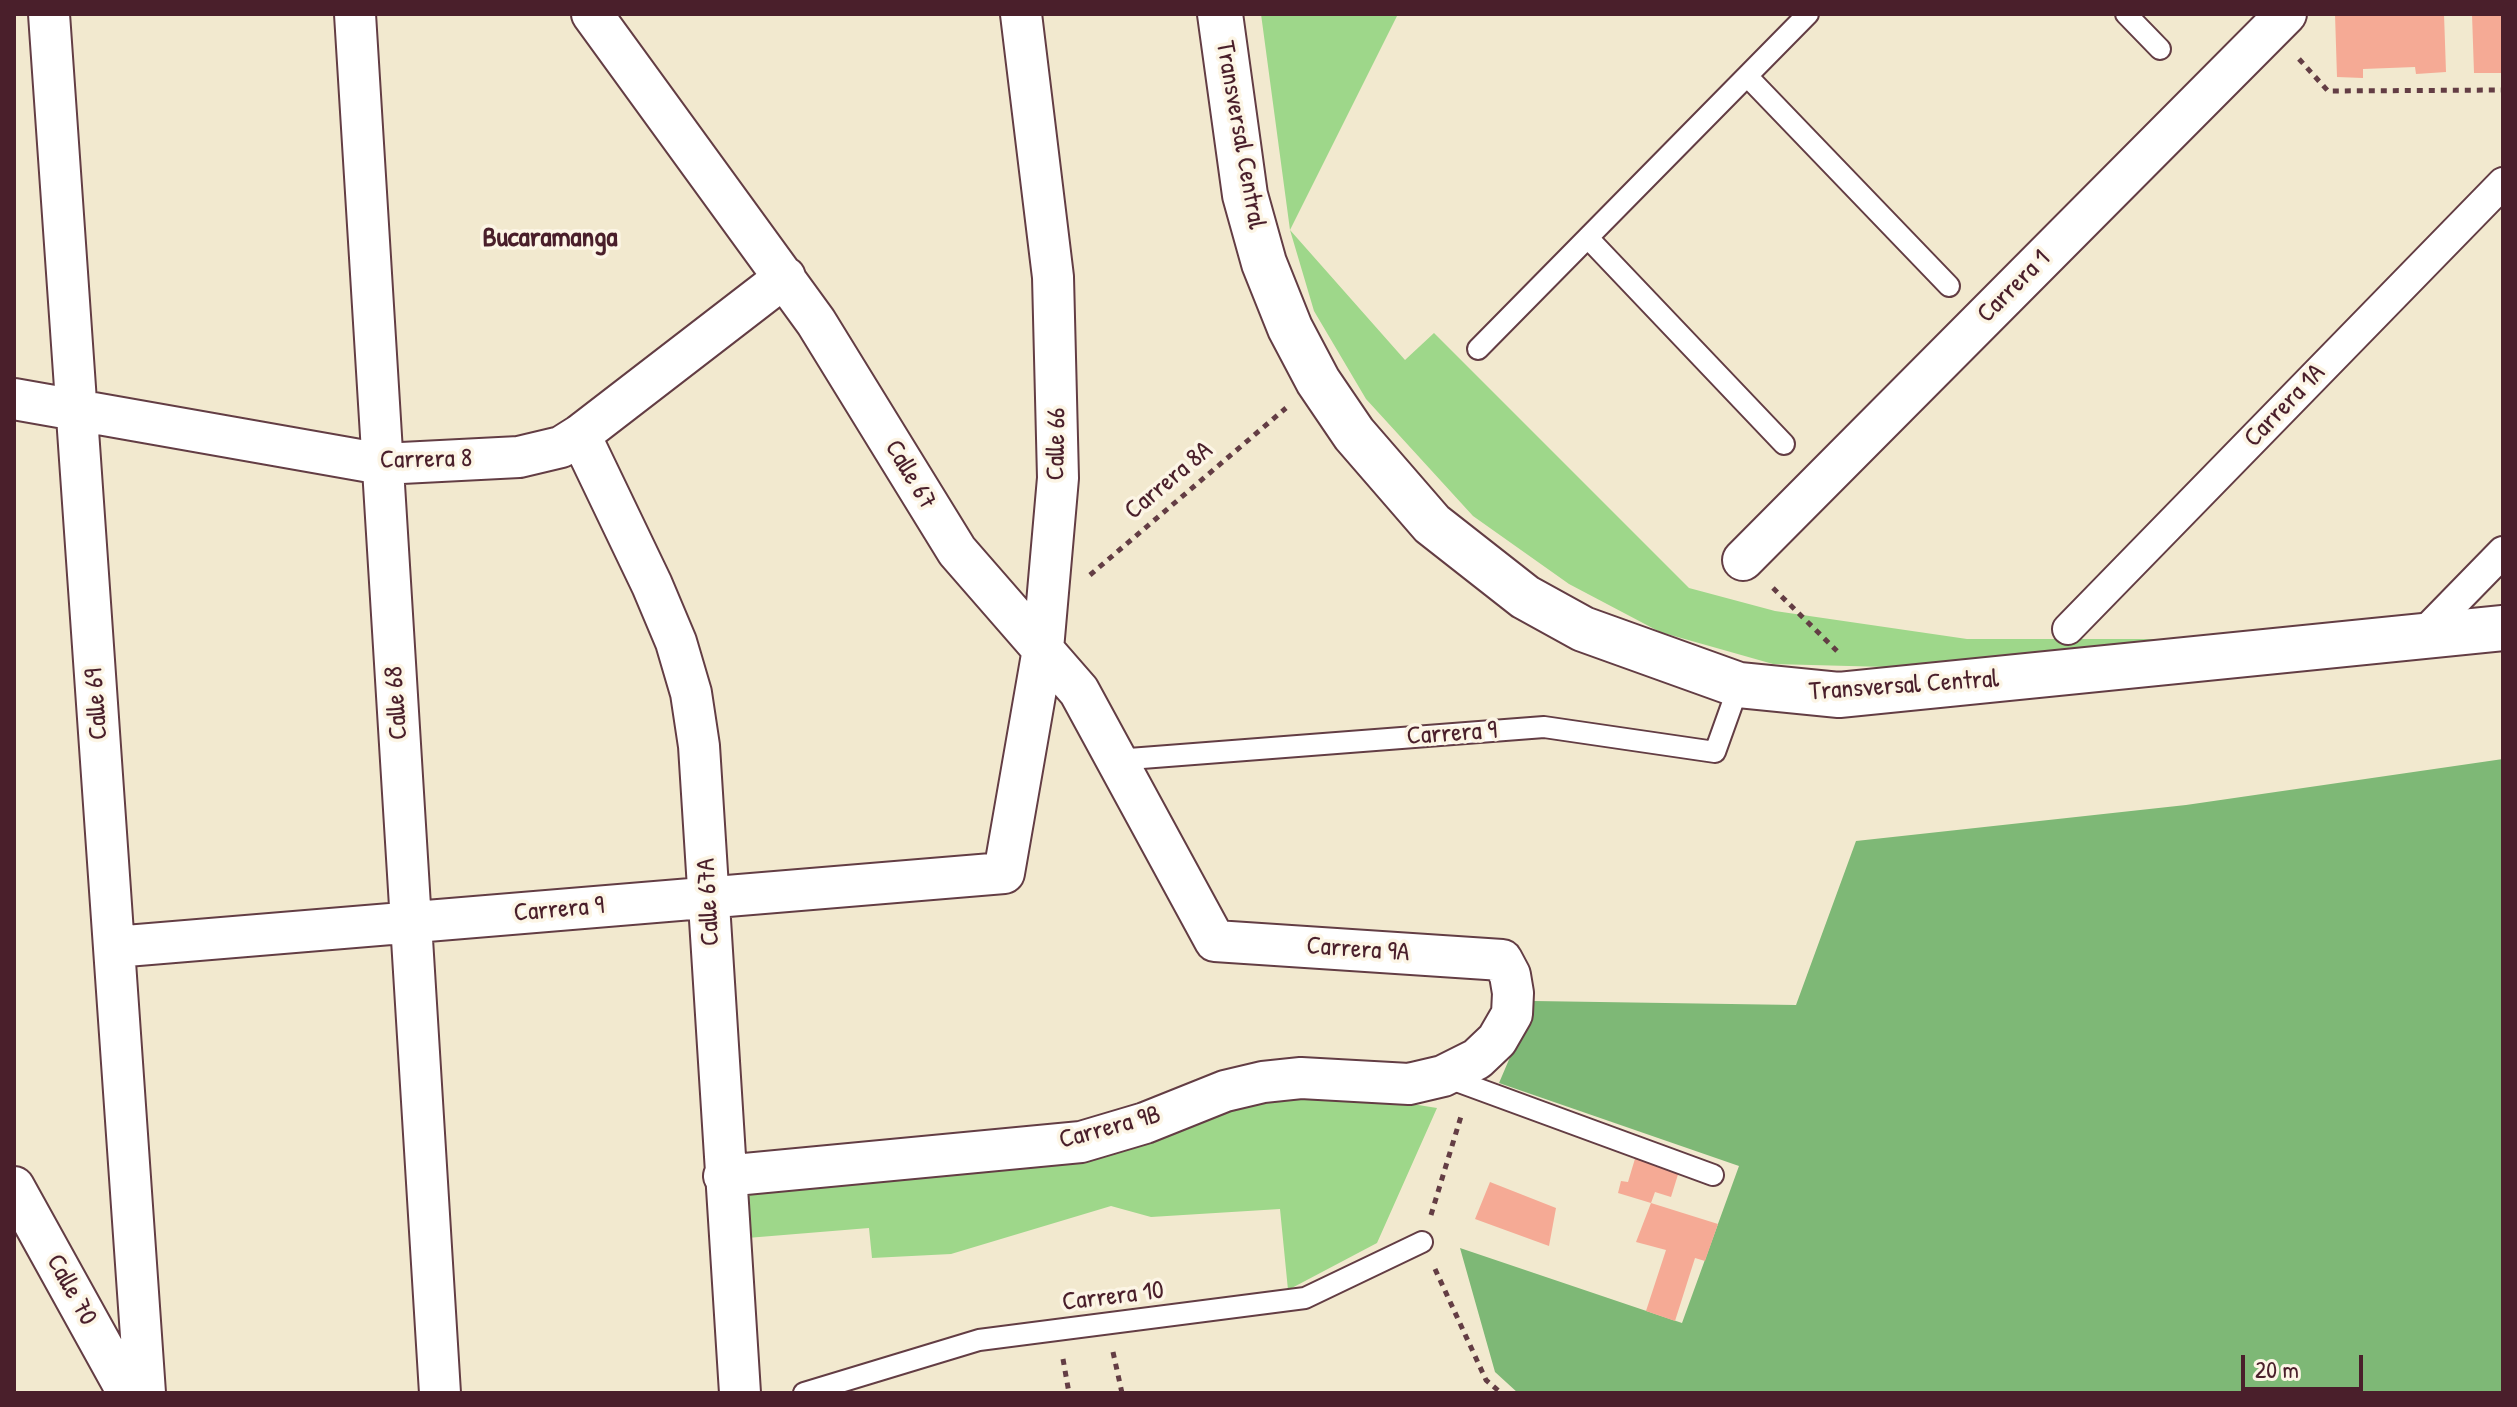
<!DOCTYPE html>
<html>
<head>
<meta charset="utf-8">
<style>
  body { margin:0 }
  #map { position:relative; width:2517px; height:1407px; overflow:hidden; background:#f2e9cf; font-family:"Patrick Hand",sans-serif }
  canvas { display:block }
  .frame { position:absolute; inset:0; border:16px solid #4a1f2b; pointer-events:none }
  .scale { position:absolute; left:2241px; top:1355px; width:122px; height:36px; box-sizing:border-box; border:4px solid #4a1f2b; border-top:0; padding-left:10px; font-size:24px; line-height:28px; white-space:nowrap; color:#4a1f2b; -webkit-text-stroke:6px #fcf5e5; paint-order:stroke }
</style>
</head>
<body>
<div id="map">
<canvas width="2517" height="1407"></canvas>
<div class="frame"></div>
<div class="scale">20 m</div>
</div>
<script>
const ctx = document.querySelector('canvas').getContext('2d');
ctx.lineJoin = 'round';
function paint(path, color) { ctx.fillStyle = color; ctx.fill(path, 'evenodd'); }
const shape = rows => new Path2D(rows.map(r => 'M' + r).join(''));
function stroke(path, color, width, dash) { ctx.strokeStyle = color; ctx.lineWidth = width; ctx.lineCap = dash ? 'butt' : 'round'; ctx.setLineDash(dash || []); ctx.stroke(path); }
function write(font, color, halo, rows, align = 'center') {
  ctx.font = font + ' "Patrick Hand",sans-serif'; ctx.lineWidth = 7; ctx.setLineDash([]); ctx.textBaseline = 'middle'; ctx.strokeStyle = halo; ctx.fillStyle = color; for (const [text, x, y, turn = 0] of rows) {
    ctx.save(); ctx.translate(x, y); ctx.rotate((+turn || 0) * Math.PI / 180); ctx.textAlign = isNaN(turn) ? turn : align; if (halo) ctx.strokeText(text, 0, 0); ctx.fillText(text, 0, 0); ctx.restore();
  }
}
const green = shape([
  [1261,14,1398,14,1290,230,1405,360,1434,333,1689,588,1775,611,1967,639,2194,639,1975,662,1887,667,1773,664,1660,632,1569,584,1473,516,1366,399,1314,311,1290,230],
  [1331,1091,1437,1108,1377,1243,1288,1290,1280,1209,1151,1217,1111,1206,951,1254,872,1258,869,1228,747,1238,743,1190,1103,1157,1255,1099]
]);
const forest = shape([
  [2503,759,2503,1393,1518,1393,1495,1372,1460,1248,1682,1323,1739,1166,1499,1083,1534,1001,1796,1005,1856,841,2186,805]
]);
const building = shape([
  [2335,14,2444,14,2446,72,2416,74,2415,67,2363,69,2363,78,2337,77],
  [2472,14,2503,14,2501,73,2474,73],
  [1637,1152,1680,1168,1671,1197,1655,1192,1651,1203,1618,1193,1621,1181,1628,1182],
  [1490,1182,1556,1208,1549,1246,1475,1219],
  [1651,1203,1718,1224,1705,1261,1695,1258,1675,1321,1646,1311,1666,1250,1636,1242]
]);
const path = shape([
  [2299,59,2328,91,2503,90],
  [1090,575,1286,408],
  [1773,588,1837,651],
  [1431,1215,1462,1113],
  [1435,1269,1486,1380,1501,1393],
  [1113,1352,1122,1393],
  [1063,1359,1069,1393]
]);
const service = shape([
  [2126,14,2160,49],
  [1747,76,1949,286],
  [1588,238,1784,444],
  [1478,349,1808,14],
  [1116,760,1544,727,1715,752,1739,685],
  [1443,1076,1713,1175],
  [804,1393,979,1340,1305,1298,1422,1242]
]);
const pedestrian = shape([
  [2068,629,2503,183],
  [2421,636,2503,552]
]);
const minor = shape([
  [49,14,145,1393],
  [355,14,440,1393],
  [592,14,816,322,957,551,1079,691,1215,941,1502,960,1510,975,1513,993,1512,1014,1497,1040,1477,1059,1443,1076,1409,1084,1301,1078,1263,1082,1225,1091,1145,1123,1081,1142,724,1176],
  [14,399,382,464,519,457,561,447,580,435,785,277],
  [580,435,652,585,676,642,691,693,699,746,740,1393],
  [1743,560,2286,14],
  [114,947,1004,873,1043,649,1058,478,1053,277,1021,14],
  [14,1187,128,1393]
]);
const secondary = shape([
  [1220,14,1245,195,1264,263,1290,328,1318,381,1354,434,1432,524,1525,597,1583,629,1739,685,1839,695,2503,628]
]);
const streetNames = [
  ["Transversal Central",1240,135,80],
  ["Carrera 1",2014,287,-45],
  ["Carrera 1A",2285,406,-46],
  ["Calle 66",1057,444,-89],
  ["Carrera 8",426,460,-1],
  ["Calle 67",910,475,59],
  ["Carrera 8A",1169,481,-40],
  ["Transversal Central",1904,686,-4],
  ["Calle 68",397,703,-94],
  ["Calle 69",97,704,-94],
  ["Carrera 9",1452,734,-4],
  ["Calle 67A",709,902,-93],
  ["Carrera 9",559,910,-5],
  ["Carrera 9A",1358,950,4],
  ["Carrera 9B",1110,1128,-15],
  ["Calle 70",71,1290,61],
  ["Carrera 10",1113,1297,-7]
];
const neighbourhoodNames = [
  ["Bucaramanga",550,239]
];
paint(green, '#9ed78a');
paint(forest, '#7eb876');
paint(building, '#f5aa95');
stroke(service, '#633d44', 24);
stroke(pedestrian, '#633d44', 34);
stroke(minor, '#633d44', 44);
stroke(secondary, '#633d44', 48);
stroke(path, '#633d44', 5, [6, 6]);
stroke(service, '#fff', 20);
stroke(pedestrian, '#fff', 30);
stroke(minor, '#fff', 40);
stroke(secondary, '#fff', 44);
write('26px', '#4a1f2b', '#fcf5e5', streetNames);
write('bold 28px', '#4a1f2b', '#fcf5e5', neighbourhoodNames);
</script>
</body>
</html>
